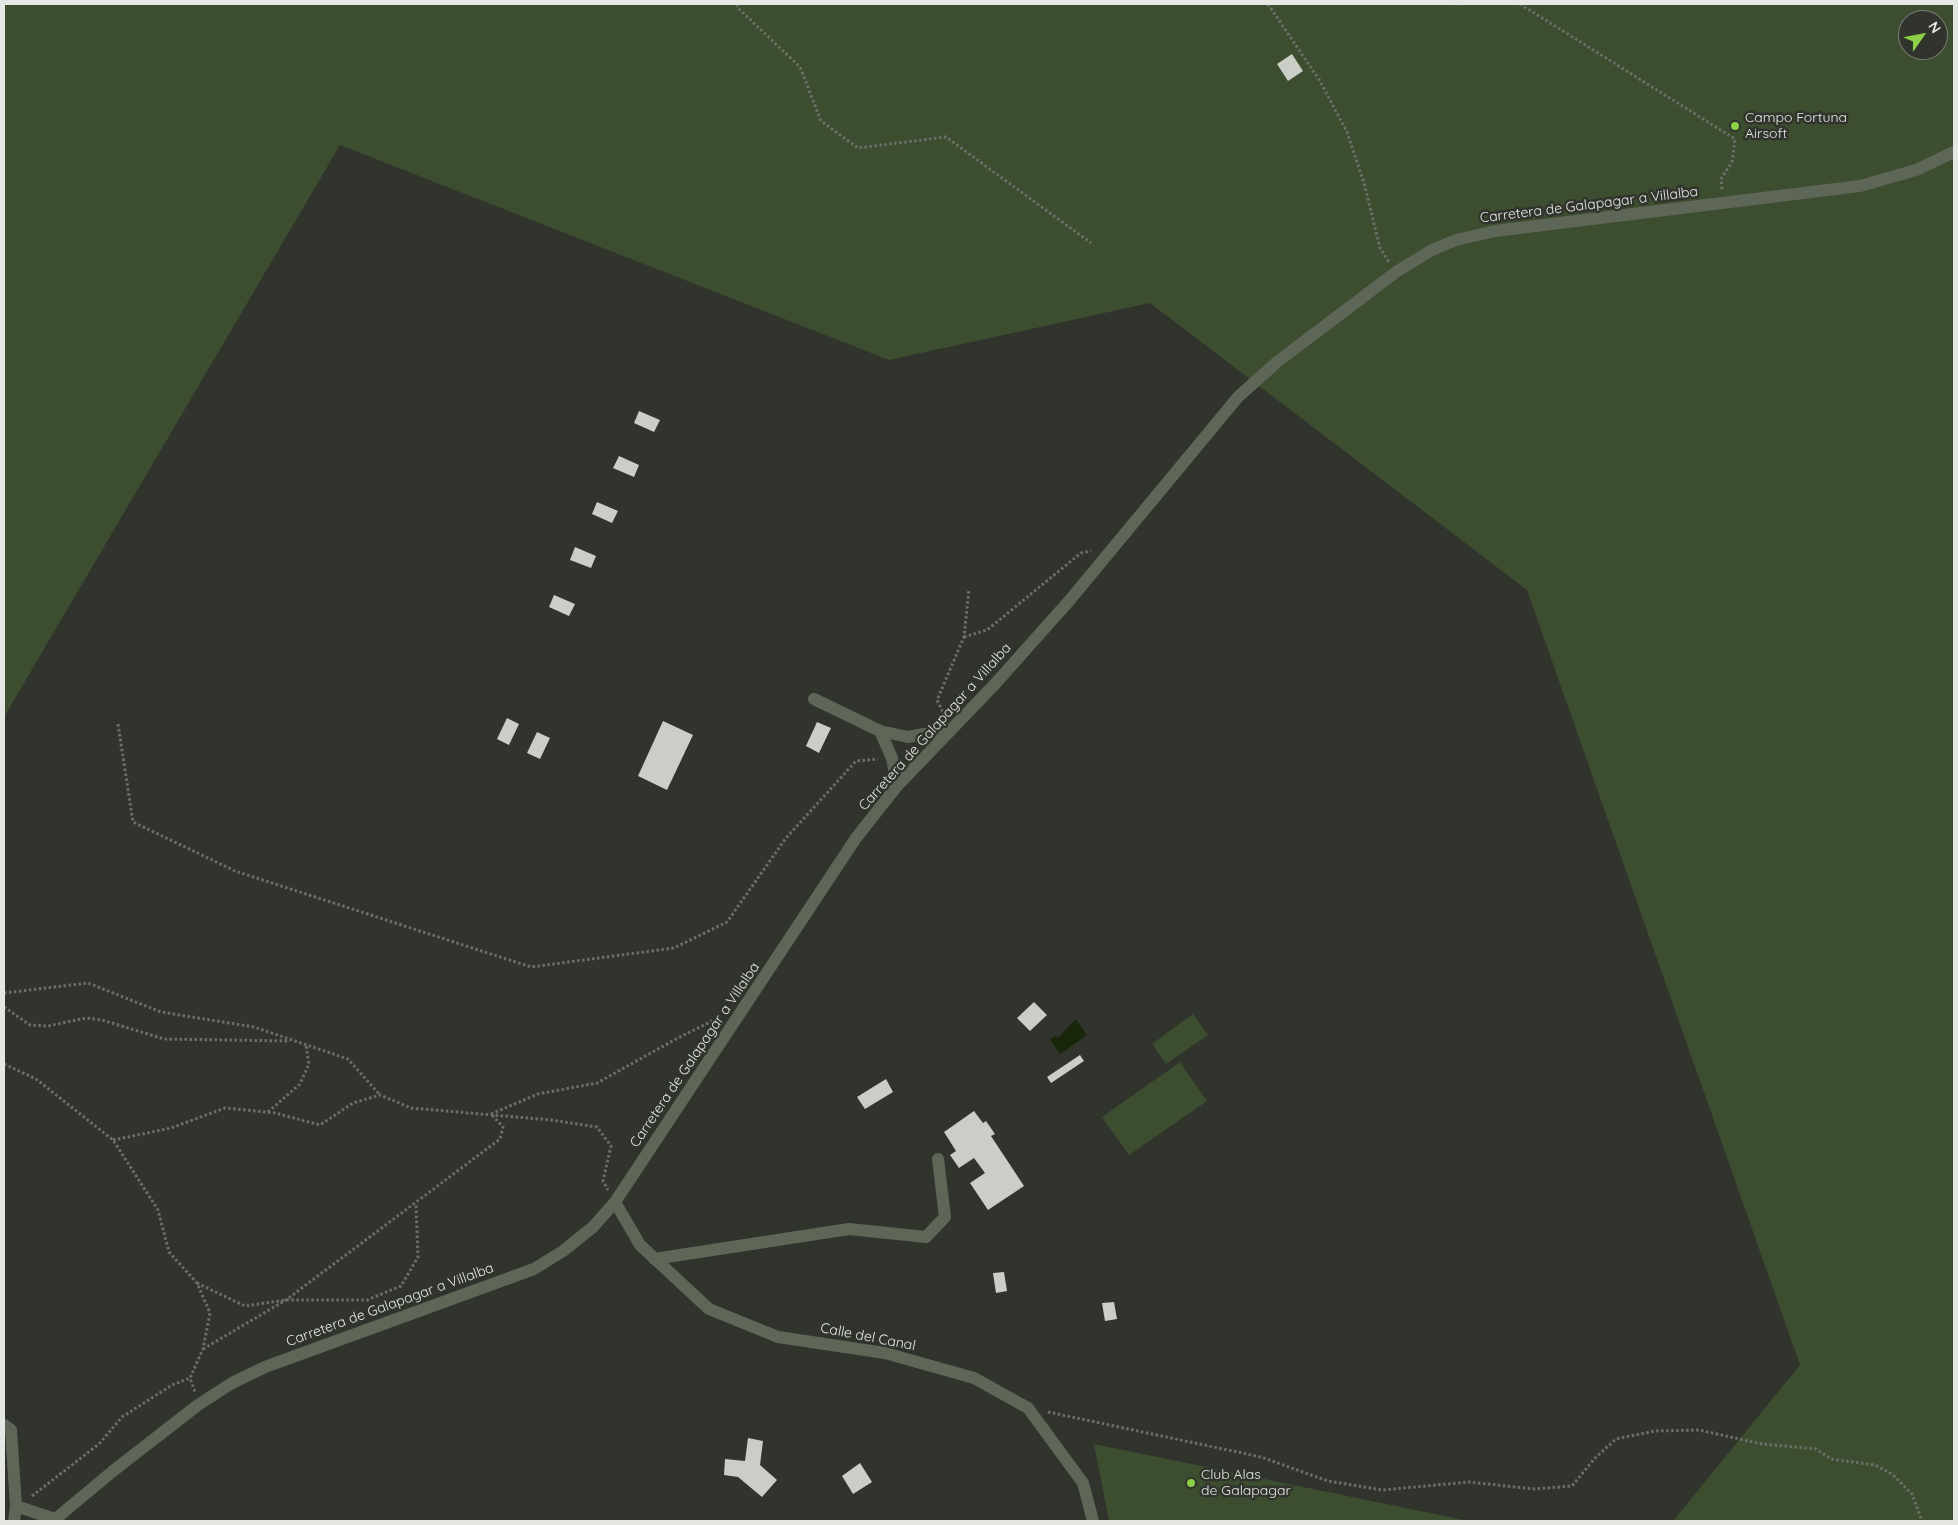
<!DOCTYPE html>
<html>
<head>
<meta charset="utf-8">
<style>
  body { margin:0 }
  #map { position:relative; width:1958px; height:1525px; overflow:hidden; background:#30342d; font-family:Quicksand,sans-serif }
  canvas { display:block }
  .frame { position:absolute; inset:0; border:5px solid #e4e7e2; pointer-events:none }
  .north { position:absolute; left:1898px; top:10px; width:50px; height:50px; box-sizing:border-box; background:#30342d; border:1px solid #787c75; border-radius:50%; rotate:57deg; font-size:14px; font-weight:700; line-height:20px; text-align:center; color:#e4e7e2 }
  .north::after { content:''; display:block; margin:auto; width:18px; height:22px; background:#8cce45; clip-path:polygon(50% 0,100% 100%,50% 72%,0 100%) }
</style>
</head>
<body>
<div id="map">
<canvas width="1958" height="1525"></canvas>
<div class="frame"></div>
<div class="north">N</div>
</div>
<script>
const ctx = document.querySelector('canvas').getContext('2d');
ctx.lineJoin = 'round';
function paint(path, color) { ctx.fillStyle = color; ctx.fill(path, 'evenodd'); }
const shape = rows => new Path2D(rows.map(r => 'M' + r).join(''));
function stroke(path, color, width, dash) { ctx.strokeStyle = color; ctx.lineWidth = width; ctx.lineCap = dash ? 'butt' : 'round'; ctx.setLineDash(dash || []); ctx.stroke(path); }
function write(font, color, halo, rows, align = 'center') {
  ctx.font = font + ' Quicksand,sans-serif'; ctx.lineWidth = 5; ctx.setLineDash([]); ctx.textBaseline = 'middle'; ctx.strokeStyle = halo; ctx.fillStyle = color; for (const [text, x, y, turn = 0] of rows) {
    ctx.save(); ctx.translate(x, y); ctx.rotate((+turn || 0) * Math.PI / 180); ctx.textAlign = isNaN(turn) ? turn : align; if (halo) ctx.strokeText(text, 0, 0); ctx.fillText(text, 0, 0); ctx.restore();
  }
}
const green = shape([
  [4,4,1954,4,1954,1521,1673,1521,1800,1365,1527,590,1150,303,889,360,340,145,4,717],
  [1908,20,1938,20,1938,50,1908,50],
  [1193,1014,1208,1035,1166,1064,1152,1044],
  [1180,1062,1207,1101,1129,1155,1102,1117],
  [1094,1444,1469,1521,1109,1521]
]);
const water = shape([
  [1076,1019,1087,1035,1060,1054,1050,1039,1055,1036,1058,1038]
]);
const building = shape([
  [1292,54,1303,71,1288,81,1277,64],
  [639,411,660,420,654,432,634,423],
  [619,456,639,465,634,477,613,468],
  [597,502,618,511,612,523,592,514],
  [575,547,596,556,591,568,570,560],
  [554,595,575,604,569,616,549,607],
  [507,718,519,724,509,745,497,739],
  [663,721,693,735,667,790,638,776],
  [817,722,831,728,819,753,806,746],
  [537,732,550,738,540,759,527,753],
  [1034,1002,1047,1015,1030,1031,1017,1018],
  [1080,1055,1084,1061,1051,1083,1047,1077],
  [886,1079,893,1092,865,1109,857,1097],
  [974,1111,983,1123,986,1121,995,1134,991,1136,1024,1186,988,1210,970,1183,985,1173,974,1158,959,1168,950,1155,956,1151,944,1132],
  [1004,1272,1007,1291,996,1293,993,1273],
  [1114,1302,1117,1319,1105,1321,1102,1303],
  [748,1438,763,1441,760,1465,777,1480,762,1497,738,1477,724,1475,725,1459,745,1461],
  [860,1463,872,1482,853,1494,842,1476]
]);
const path = shape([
  [737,4,738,8,800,67,821,121,858,148,946,137,1091,243],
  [1268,4,1320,81,1347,132,1364,183,1380,248,1389,262],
  [1455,4,1462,4],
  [1520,4,1735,139,1732,162,1721,179,1722,190],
  [964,637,987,630,1081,553,1091,551],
  [945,716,937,700,964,637,969,589],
  [118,724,133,822,235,871,531,967,674,948,727,922,786,838,856,761,878,759],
  [4,993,88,983,161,1012,254,1027,348,1059,380,1095],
  [4,1007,30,1025,48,1026,86,1018,102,1020,164,1039,290,1041],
  [4,1064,36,1079,113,1140,158,1210,169,1252,197,1283,210,1313,203,1349,190,1378,195,1392],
  [268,1112,300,1084,309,1064,306,1045],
  [491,1114,538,1094,597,1083,676,1039,720,1017],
  [113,1140,171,1128,225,1108,275,1113,320,1125,353,1103,380,1095,411,1108,551,1120,597,1127,611,1146,603,1181,608,1190],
  [197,1283,245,1306,286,1300,367,1300,401,1286,418,1257,416,1204],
  [203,1349,286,1300,500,1139,503,1127,491,1114],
  [1048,1412,1261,1457,1328,1481,1382,1490,1469,1482,1534,1489,1572,1486,1595,1458,1616,1439,1655,1431,1699,1430,1762,1444,1816,1449,1831,1459,1875,1465,1892,1474,1912,1494,1922,1521],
  [32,1496,99,1444,122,1417,172,1385,190,1378]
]);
const minor = shape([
  [814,699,880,731],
  [897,786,892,758,880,731,908,737,952,729],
  [615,1202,640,1245,709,1309,778,1337,885,1353,974,1378,1028,1408,1083,1483,1093,1521],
  [654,1259,849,1229,926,1237,945,1217,938,1159],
  [4,1425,11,1430,16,1506],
  [14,1521,16,1506,55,1519],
  [53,1521,113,1471,198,1405,232,1383,265,1367,534,1269,563,1251,593,1227,615,1202,856,838,897,786,995,684,1069,601,1238,397,1277,362,1396,272,1432,250,1456,240,1495,231,1860,186,1916,170,1954,152]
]);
const markers = [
  [1735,126,5,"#8cce45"],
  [1191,1483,5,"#8cce45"]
];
const poiNames = [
  ["Campo Fortuna",1745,118],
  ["Airsoft",1745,134],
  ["Club Alas",1201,1475],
  ["de Galapagar",1201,1491]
];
const streetNames = [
  ["Carretera de Galapagar a Villalba",1589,205,-7],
  ["Carretera de Galapagar a Villalba",935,727,-48],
  ["Carretera de Galapagar a Villalba",695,1055,-56],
  ["Carretera de Galapagar a Villalba",390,1305,-20],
  ["Calle del Canal",868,1337,11]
];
paint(green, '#3d4d30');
paint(water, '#182709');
paint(building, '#cacec6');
stroke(path, '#6b6f68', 3, [2.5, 2.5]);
stroke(minor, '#5e6658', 12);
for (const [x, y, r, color] of markers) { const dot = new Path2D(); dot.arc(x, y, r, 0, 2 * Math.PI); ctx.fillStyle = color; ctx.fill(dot); stroke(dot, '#30342d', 2); }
write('14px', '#e4e7e2', '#30342d', poiNames, 'left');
write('14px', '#e4e7e2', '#30342d', streetNames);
</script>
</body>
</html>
